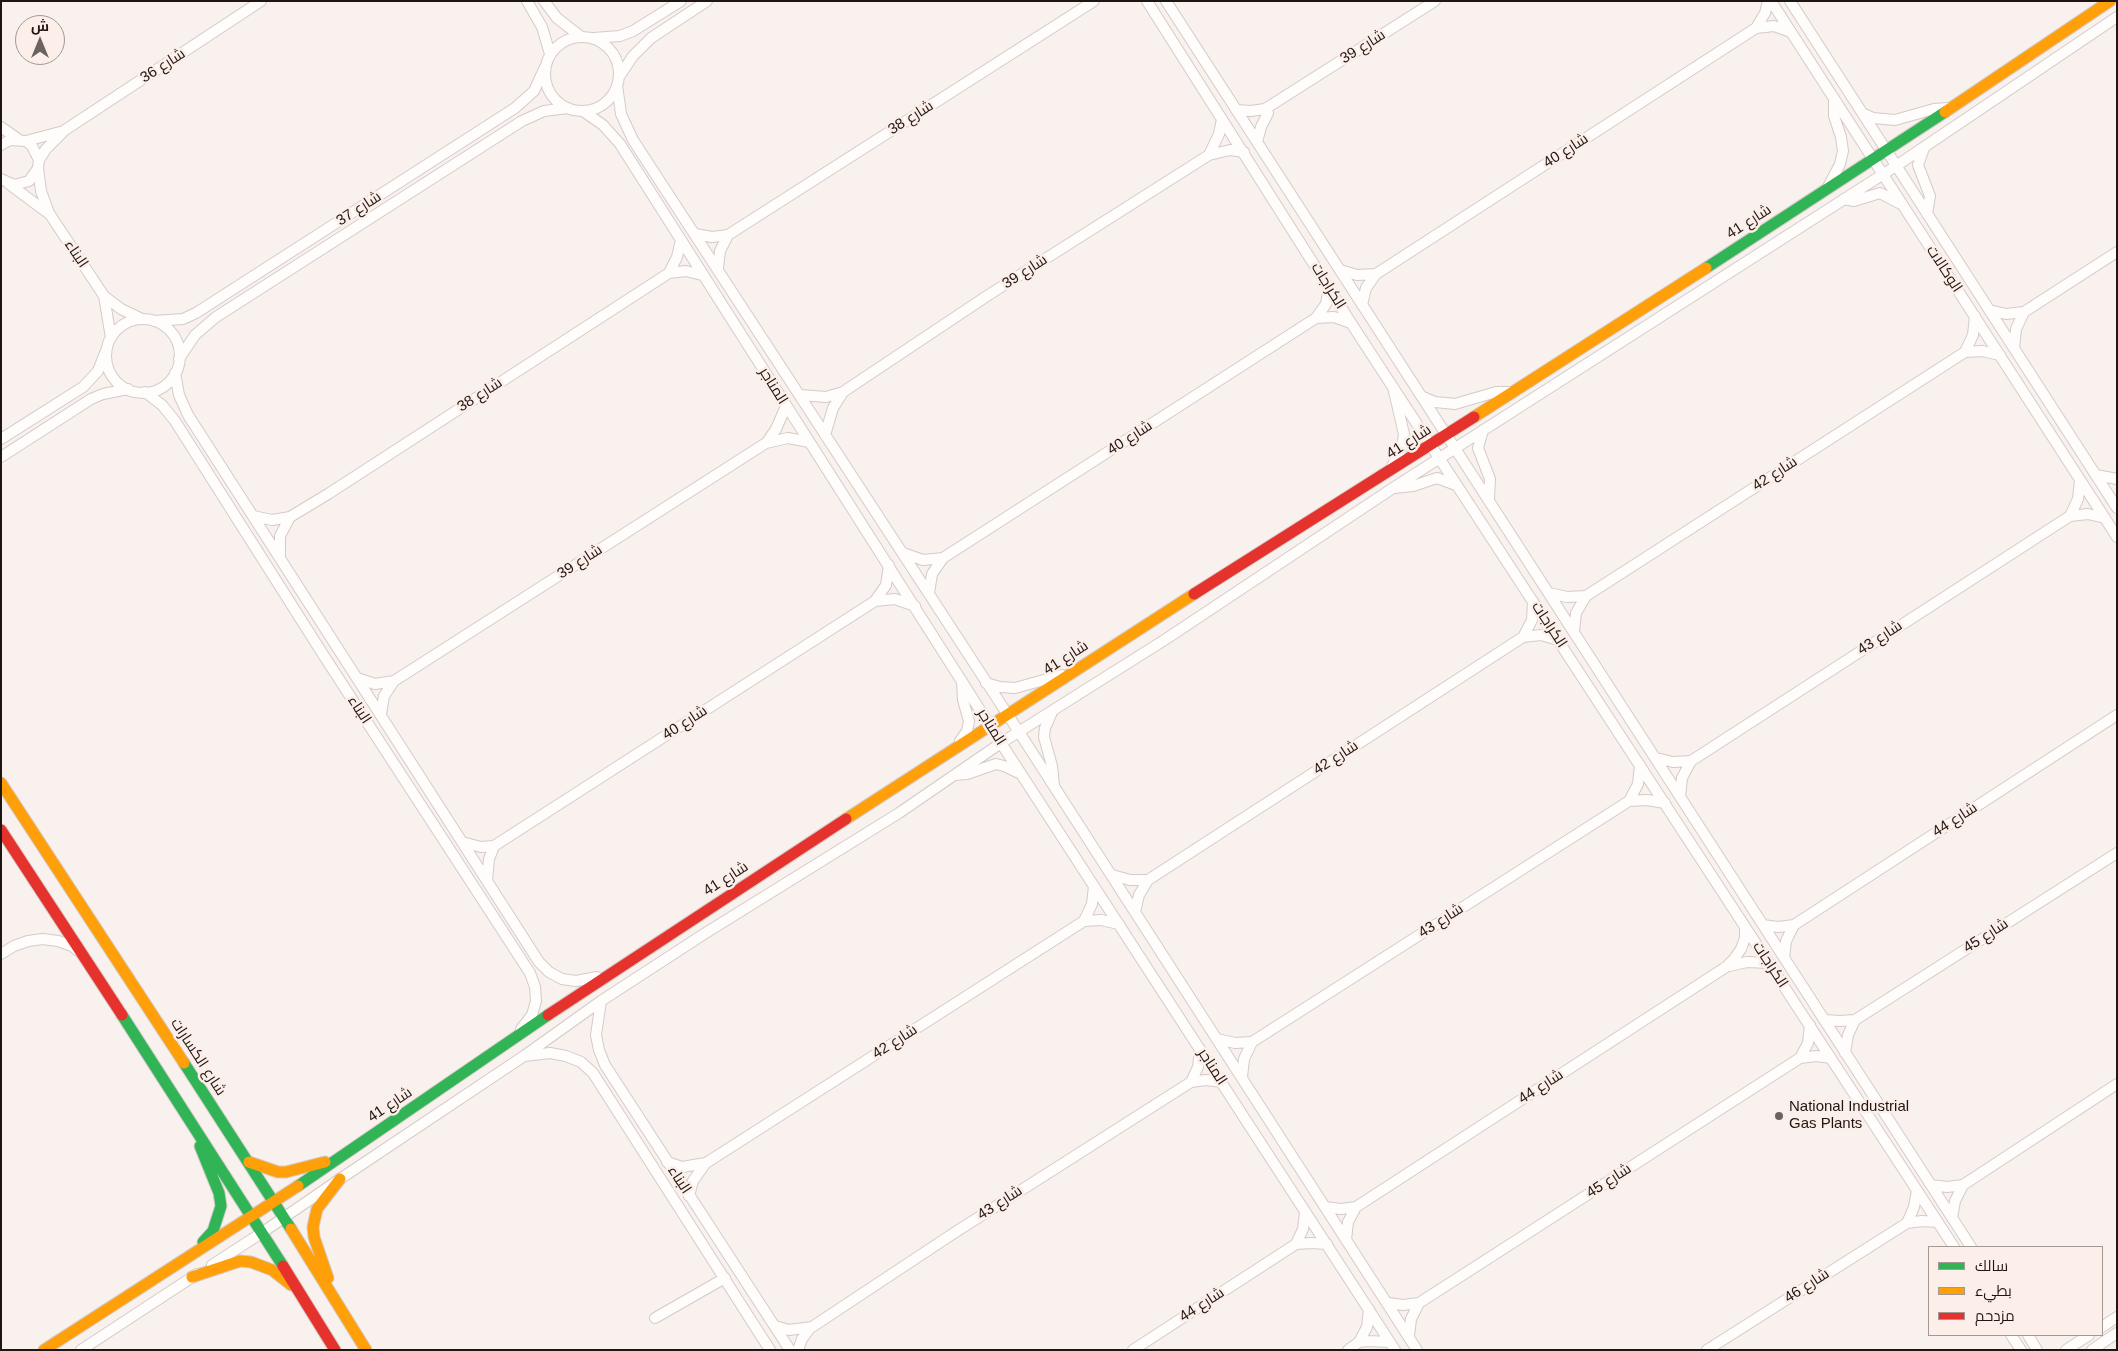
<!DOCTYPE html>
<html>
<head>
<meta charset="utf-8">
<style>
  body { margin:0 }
  #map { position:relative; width:2118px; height:1351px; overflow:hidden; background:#f8f1ee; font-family:Helvetica,Cairo,sans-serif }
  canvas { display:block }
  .frame { position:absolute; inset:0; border:2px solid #201611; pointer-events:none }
  .legend { position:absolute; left:1928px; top:1246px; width:175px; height:90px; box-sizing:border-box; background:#fcefea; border:1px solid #a49893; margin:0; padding:6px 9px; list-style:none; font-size:15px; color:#201611 }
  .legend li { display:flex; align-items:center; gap:10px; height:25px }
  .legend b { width:25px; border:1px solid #a49893 }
  .north { position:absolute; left:15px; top:15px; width:50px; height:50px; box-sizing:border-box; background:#fcefea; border:1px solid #a49893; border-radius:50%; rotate:0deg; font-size:14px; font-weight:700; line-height:20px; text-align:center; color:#201611 }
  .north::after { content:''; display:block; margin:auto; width:18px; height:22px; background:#6c635e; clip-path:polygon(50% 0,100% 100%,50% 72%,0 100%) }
</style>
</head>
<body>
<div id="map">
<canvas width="2118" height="1351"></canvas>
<div class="frame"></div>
<ul class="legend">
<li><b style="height:6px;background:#30b455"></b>سالك</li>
<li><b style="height:6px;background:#ff9f0a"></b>بطيء</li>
<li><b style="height:6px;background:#e5322d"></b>مزدحم</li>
</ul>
<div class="north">ش</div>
</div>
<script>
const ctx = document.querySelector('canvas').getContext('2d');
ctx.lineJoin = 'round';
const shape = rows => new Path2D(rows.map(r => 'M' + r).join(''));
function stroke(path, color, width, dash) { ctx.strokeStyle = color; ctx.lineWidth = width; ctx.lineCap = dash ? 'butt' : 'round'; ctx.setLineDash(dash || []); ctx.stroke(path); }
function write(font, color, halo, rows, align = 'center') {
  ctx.font = font + ' Helvetica,Cairo,sans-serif'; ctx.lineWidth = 5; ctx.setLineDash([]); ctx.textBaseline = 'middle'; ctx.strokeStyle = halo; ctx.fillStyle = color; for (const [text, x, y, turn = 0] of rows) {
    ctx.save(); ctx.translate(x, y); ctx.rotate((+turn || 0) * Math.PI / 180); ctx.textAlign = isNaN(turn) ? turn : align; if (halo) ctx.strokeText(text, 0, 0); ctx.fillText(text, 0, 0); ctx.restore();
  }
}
const street = shape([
  [527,1,542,27,550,54],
  [544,1,557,18,580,36],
  [1147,1,1351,323,1954,1247],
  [1166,1,1971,1247],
  [1771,1,2117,537],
  [1790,1,2117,508],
  [1756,28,1774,26,1791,32],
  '545 74a37 37 0 1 1 74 0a37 37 0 1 1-74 0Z',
  [594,38,620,36,633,31,681,1],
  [619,77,633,56,651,38,707,1],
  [617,85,621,114,633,140,1019,732,1417,1350],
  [1236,110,1251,111,1265,109,1435,1],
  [583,111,603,125,620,144,1001,743,1395,1350],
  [1862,113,1873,118,1895,120,1934,109,1949,108],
  [1,127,18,139],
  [26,141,60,132],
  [1257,142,1261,127,1268,113,1265,109],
  [1,145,10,140,26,141,32,146,39,160,38,168,29,181,14,185,1,179],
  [1924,148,1918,165,1930,196,1927,214],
  [1209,155,1219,134,1222,119],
  [39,160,46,149,65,130,261,1],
  [38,168,41,191,49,213,104,296,121,309,142,319],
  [9,184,48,213],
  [1828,187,1840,164,1843,151,1841,137,1834,116,1834,98],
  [1844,199,1854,201,1880,193,1899,203],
  [695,234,712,237,728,235,1094,1],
  [718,268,720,251,728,235],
  [1340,270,1357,275,1376,274],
  [669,273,677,257,681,240],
  [104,296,111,338],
  [1362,305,1366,288,1376,274,1756,28,1765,13,1768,1],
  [1989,310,2006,314,2024,312],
  [1316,318,1334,317,1351,323],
  '106 356a37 37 0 1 1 74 0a37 37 0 1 1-74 0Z',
  [154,321,183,319,196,313,515,108,534,91,545,67],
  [2014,348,2016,329,2024,312,2117,252],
  [1965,352,1973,335,1975,316],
  [179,359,195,335,216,317,522,121,544,111,568,108],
  [175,373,179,395,188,415,539,962,549,972,562,979,576,981,597,977],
  [145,392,162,405,175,421,324,656,530,973,535,987,536,1001,532,1015,521,1029],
  [800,395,826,397,843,392,990,294,1209,155,1230,150,1244,152],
  [1421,396,1435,402,1455,404,1496,392,1514,392],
  [1483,430,1478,448,1490,479,1489,499],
  [825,435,833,408,843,392],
  [1,439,83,387,98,371,105,353],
  [767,442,776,429,786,406],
  [1,457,91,399,103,394,128,389],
  [1390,470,1402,448,1404,434,1393,387],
  [2096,475,2117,479],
  [1394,488,1413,486,1437,478,1456,485],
  [253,516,272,520,290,517,328,494,669,273,686,271,702,275],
  [2070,516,2078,499,2080,480],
  [903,553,923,560,943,558],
  [280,555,280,536,290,517],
  [929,593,932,574,943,558,1316,318,1326,304,1329,287],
  [1549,593,1567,597,1586,596],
  [875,601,895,599,915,606],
  [1574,631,1576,613,1586,596,1965,352,1982,351,2000,355],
  [1523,637,1532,620,1533,601],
  [357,678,375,684,394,681,766,443,788,438,809,442],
  [986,683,1000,687,1015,688,1062,675],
  [1052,712,1045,728,1044,737,1052,766,1054,785],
  [381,714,384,696,394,681],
  [960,741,967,731,969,721,963,700,962,681],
  [1656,758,1673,762,1691,761,2070,516,2088,514,2105,518],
  [955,775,967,774,996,764,1004,766,1019,773],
  [1680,797,1682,778,1691,761],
  [1629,801,1638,784,1640,765],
  [462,842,481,847,494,846,875,601,886,585,889,565],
  [1112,875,1130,880,1148,880],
  [487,880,489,859,494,846],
  [1135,912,1139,895,1148,880,1523,637,1541,635,1558,640],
  [1084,921,1092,904,1094,886],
  [1763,925,1778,927,1794,925,2117,715],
  [1,954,14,946,28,941,43,939,58,941,72,946,77,950],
  [1784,958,1786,941,1794,925],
  [1729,966,1747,962,1769,963],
  [601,1001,596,1035,599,1050,605,1065,790,1350],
  [1824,1020,1840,1021,1855,1020,2117,853],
  [1217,1039,1235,1043,1252,1042,1629,801,1647,800,1665,803],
  [1845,1053,1848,1035,1855,1020],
  [525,1056,550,1053,566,1056,581,1062,593,1073,770,1350],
  [1800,1058,1808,1043,1810,1025],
  [1242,1077,1244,1059,1252,1042],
  [1191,1082,1198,1067,1200,1049],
  [667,1162,682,1167,706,1163,1084,921,1101,920,1119,924],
  [1931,1185,1947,1187,1963,1185,2117,1084],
  [689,1196,693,1181,705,1164],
  [1325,1207,1341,1209,1356,1207,1726,967,1734,959,1741,949,1745,938,1745,927],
  [1952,1218,1955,1201,1963,1185],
  [1907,1223,1914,1207,1917,1190],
  [1346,1240,1348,1222,1356,1207],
  [1296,1244,1303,1229,1305,1212],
  [212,1265,263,1232,340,1179,524,1056,601,1001,704,934,899,813,1001,743,1166,639,1393,488,1896,166,2117,17],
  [1388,1303,1403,1305,1419,1303,1800,1058,1816,1056,1831,1058],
  [655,1318,725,1278],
  [775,1326,789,1330,812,1327,954,1233,1191,1082,1206,1080,1222,1082],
  [2102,1327,2117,1317],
  [2011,1335,2021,1350],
  [2028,1335,2037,1350],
  [1409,1336,1411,1319,1419,1303],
  [1359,1342,1367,1327,1369,1309],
  [81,1350,197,1274],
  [798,1350,802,1339,811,1327],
  [1133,1350,1296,1244,1311,1243,1327,1244],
  [1348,1350,1359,1342,1367,1341,1390,1342],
  [1707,1350,1907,1223,1922,1221,1938,1222],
  [2066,1350,2089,1335],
  [2092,1350,2117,1333]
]);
const fast = shape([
  [1706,268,1945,112],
  [122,1015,283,1266],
  [184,1063,291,1229],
  [200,1146,219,1193,221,1206,213,1231,203,1242],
  [298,1186,548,1015]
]);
const slow = shape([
  [1945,112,2110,1],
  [1474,417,1706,268],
  [1,783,184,1063],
  [846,819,1194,594],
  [249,1162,278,1172,286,1172,325,1162],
  [291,1229,366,1350],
  [192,1277,240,1261,251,1262,272,1270,291,1285],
  [328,1278,314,1237,313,1227,317,1209,340,1179],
  [44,1350,298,1186]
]);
const jam = shape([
  [1194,594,1474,417],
  [1,830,122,1015],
  [548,1015,846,819],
  [283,1266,335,1350]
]);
const markers = [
  [1779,1116,5,"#6c635e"]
];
const streetNames = [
  ["شارع 39",1363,47,-32],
  ["شارع 36",163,66,-33],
  ["شارع 38",911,118,-32],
  ["شارع 40",1566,151,-33],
  ["شارع 37",359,209,-33],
  ["شارع 41",1749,222,-33],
  ["البناء",76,254,56],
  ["الوكالات",1944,269,57],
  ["شارع 39",1025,272,-33],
  ["الكراجات",1328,286,58],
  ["المناجر",773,386,58],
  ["شارع 38",480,395,-33],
  ["شارع 40",1130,438,-33],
  ["شارع 41",1409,442,-33],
  ["شارع 42",1775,474,-33],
  ["شارع 39",580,562,-33],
  ["الكراجات",1549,625,57],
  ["شارع 43",1880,638,-33],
  ["شارع 41",1066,658,-33],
  ["البناء",359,710,57],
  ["شارع 40",685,723,-33],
  ["المناجر",991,727,58],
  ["شارع 42",1336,758,-33],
  ["شارع 44",1955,820,-33],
  ["شارع 41",726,879,-33],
  ["شارع 43",1441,921,-33],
  ["شارع 45",1986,936,-33],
  ["الكراجات",1770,965,57],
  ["شارع 42",895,1042,-33],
  ["شارع الكسارات",198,1057,57],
  ["المناجر",1212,1067,57],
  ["شارع 44",1541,1087,-33],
  ["شارع 41",390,1105,-34],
  ["البناء",679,1180,57],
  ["شارع 45",1609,1181,-33],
  ["شارع 43",1000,1203,-33],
  ["شارع 46",1807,1286,-33],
  ["شارع 44",1202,1305,-33]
];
const poiNames = [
  ["National Industrial",1789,1107],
  ["Gas Plants",1789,1124]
];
stroke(street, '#d4cbc7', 12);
stroke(fast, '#d4cbc7', 13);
stroke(slow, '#d4cbc7', 13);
stroke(jam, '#d4cbc7', 13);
stroke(street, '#fefdfc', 10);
stroke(fast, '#30b455', 11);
stroke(slow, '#ff9f0a', 11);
stroke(jam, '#e5322d', 11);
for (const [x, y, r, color] of markers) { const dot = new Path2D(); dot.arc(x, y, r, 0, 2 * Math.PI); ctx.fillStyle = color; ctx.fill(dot); stroke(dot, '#fcefea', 2); }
write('15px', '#201611', '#fcefea', streetNames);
write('15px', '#201611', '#fcefea', poiNames, 'left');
</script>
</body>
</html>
